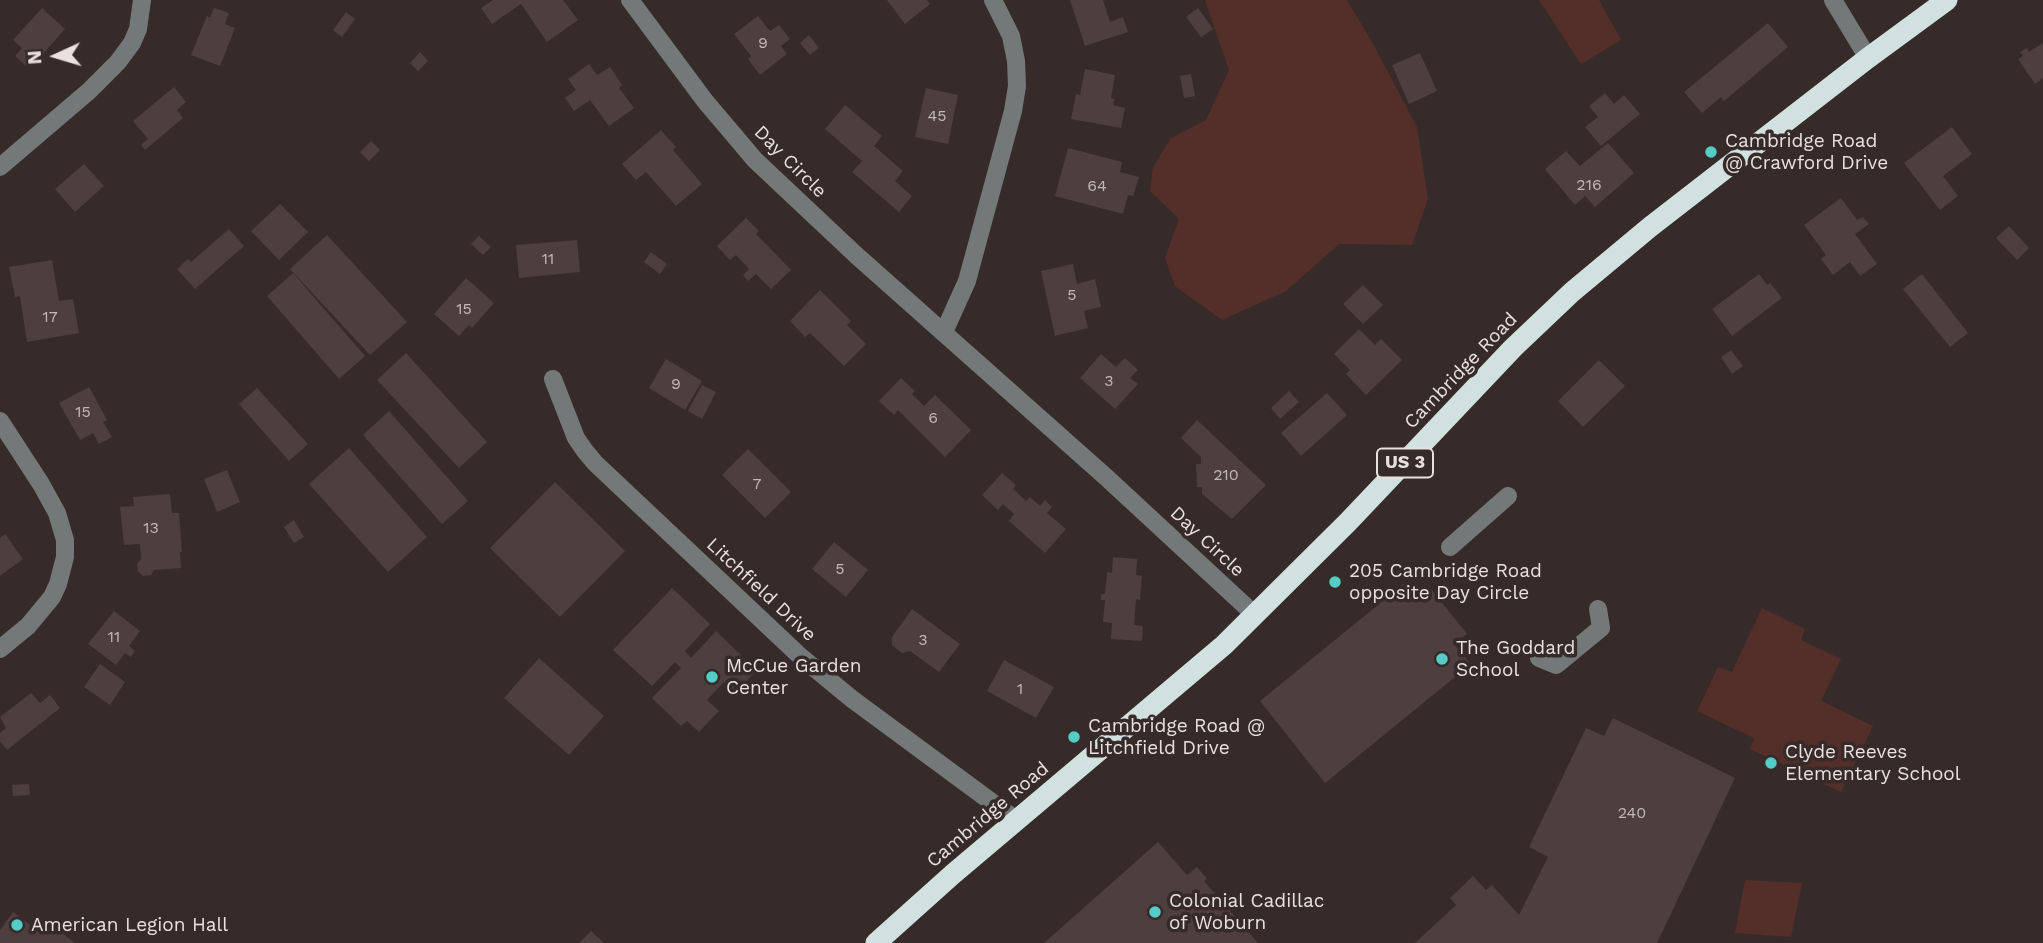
<!DOCTYPE html>
<html>
<head>
<meta charset="utf-8">
<style>
  body { margin:0 }
  #map { position:relative; width:2043px; height:943px; overflow:hidden; background:#372b29; font-family:"Work Sans",sans-serif }
  canvas { display:block }
  .north { position:absolute; left:21px; top:21px; width:70px; height:70px; -webkit-text-stroke:5px #372b29; paint-order:stroke; rotate:266deg; font-size:19px; font-weight:700; line-height:28px; text-align:center; color:#e9e1e0 }
  .north::after { content:''; display:block; margin:auto; width:24px; height:32px; background:#e9e1e0; clip-path:polygon(50% 0,100% 100%,50% 72%,0 100%) }
</style>
</head>
<body>
<div id="map">
<canvas width="2043" height="943"></canvas>
<div class="north">N</div>
</div>
<script>
const ctx = document.querySelector('canvas').getContext('2d');
ctx.lineJoin = 'round';
function paint(path, color) { ctx.fillStyle = color; ctx.fill(path, 'evenodd'); }
const shape = rows => new Path2D(rows.map(r => 'M' + r).join(''));
function stroke(path, color, width, dash) { ctx.strokeStyle = color; ctx.lineWidth = width; ctx.lineCap = dash ? 'butt' : 'round'; ctx.setLineDash(dash || []); ctx.stroke(path); }
function write(font, color, halo, rows, align = 'center') {
  ctx.font = font + ' "Work Sans",sans-serif'; ctx.lineWidth = 7; ctx.setLineDash([]); ctx.textBaseline = 'middle'; ctx.strokeStyle = halo; ctx.fillStyle = color; for (const [text, x, y, turn = 0] of rows) {
    ctx.save(); ctx.translate(x, y); ctx.rotate((+turn || 0) * Math.PI / 180); ctx.textAlign = isNaN(turn) ? turn : align; if (halo) ctx.strokeText(text, 0, 0); ctx.fillText(text, 0, 0); ctx.restore();
  }
}
const green = shape([
  [1205,0,1347,0,1372,42,1417,127,1428,199,1412,245,1339,244,1286,291,1222,320,1175,286,1165,258,1179,219,1150,191,1153,167,1171,138,1206,120,1229,70],
  [1539,0,1599,0,1621,40,1581,64],
  [1762,608,1805,629,1801,640,1841,659,1821,701,1873,726,1841,792,1750,749,1754,738,1697,711,1718,667,1732,672],
  [1745,880,1802,883,1791,937,1735,933]
]);
const building = shape([
  [493,0,563,0,578,20,547,42,521,4,492,24,481,8],
  [887,0,927,0,930,4,905,24],
  [1070,0,1103,0,1110,22,1123,17,1128,32,1085,46],
  [42,8,65,29,36,62,32,58,26,66,15,56,22,48,13,40],
  [214,8,229,13,225,24,235,28,220,66,191,55,207,16,210,18],
  [1198,8,1213,29,1201,37,1186,17],
  [346,12,355,19,342,37,333,30],
  [758,16,770,31,779,25,790,39,781,46,787,54,760,75,748,59,751,56,734,34],
  [1768,23,1788,47,1724,101,1721,97,1702,113,1684,92],
  [809,35,819,48,810,55,800,43],
  [2043,43,2043,78,2035,84,2018,59,2023,56,2020,52,2027,48,2029,52],
  [420,52,428,61,418,71,410,63],
  [1420,53,1437,91,1409,104,1392,65],
  [589,64,597,75,610,67,622,85,619,88,634,108,609,126,590,100,574,111,565,98,576,90,568,79],
  [1085,69,1115,75,1111,98,1115,99,1113,105,1125,108,1121,128,1071,119,1076,94,1080,95],
  [1191,74,1195,96,1184,98,1180,76],
  [174,87,186,102,177,110,183,118,145,150,141,145,148,139,133,121],
  [926,88,958,95,948,144,915,137],
  [1605,93,1614,104,1624,95,1640,114,1601,146,1585,127,1598,117,1589,106],
  [845,105,882,136,874,146,903,171,895,181,912,196,899,212,852,172,862,161,825,129],
  [1952,127,1972,154,1943,176,1958,196,1940,210,1904,163],
  [661,130,676,147,673,150,702,184,676,206,646,172,636,180,622,164],
  [371,141,380,150,369,161,360,152],
  [1608,143,1634,173,1595,207,1585,196,1575,205,1545,169,1566,151,1580,166],
  [1068,148,1122,162,1120,172,1139,177,1133,196,1128,195,1123,214,1055,196],
  [84,164,104,186,75,212,55,189],
  [1841,198,1857,220,1863,217,1869,224,1855,234,1877,264,1860,276,1850,262,1833,275,1821,259,1826,255,1804,225],
  [280,204,308,232,279,260,251,231],
  [746,218,759,231,756,234,791,270,771,289,756,274,748,281,743,275,749,269,736,255,730,260,717,246],
  [2009,226,2029,248,2017,260,1996,238],
  [229,229,244,246,195,289,177,269,188,259,191,262],
  [327,235,407,322,370,355,290,269],
  [479,236,491,247,483,255,471,244],
  [577,240,580,272,519,278,516,245],
  [651,252,667,264,660,274,644,262],
  [52,260,59,301,73,299,79,333,27,342,20,296,15,297,9,267],
  [1073,264,1077,284,1095,279,1101,307,1084,311,1088,328,1055,336,1041,271],
  [293,273,365,356,339,379,267,296],
  [1759,274,1767,285,1770,283,1782,298,1732,336,1712,309],
  [1922,274,1968,333,1950,347,1903,289],
  [466,278,494,303,472,328,469,325,459,336,434,314],
  [1363,285,1383,305,1363,324,1343,304],
  [820,290,851,321,847,325,866,344,844,366,810,333,805,337,790,321],
  [1359,329,1375,345,1381,339,1402,360,1366,395,1346,374,1350,370,1334,354],
  [1731,350,1743,366,1732,374,1721,357],
  [406,353,487,442,459,468,377,380],
  [1101,354,1116,367,1125,358,1138,370,1130,378,1138,384,1115,409,1080,378],
  [666,359,702,381,685,410,649,388],
  [1599,360,1625,386,1583,427,1558,401],
  [901,378,915,391,912,394,924,406,935,395,971,430,945,457,898,410,894,415,879,401],
  [702,385,716,392,702,419,688,411],
  [89,387,107,420,103,422,112,437,99,444,93,433,80,440,59,403],
  [257,388,308,444,289,461,239,404],
  [1289,391,1299,402,1280,419,1271,408],
  [1327,393,1347,415,1301,456,1281,433],
  [389,411,468,501,442,524,363,435],
  [1197,420,1266,485,1232,519,1202,494,1202,487,1197,487,1196,464,1201,464,1201,457,1181,438],
  [349,448,427,537,388,572,309,484],
  [748,449,791,492,765,518,722,475],
  [227,470,240,502,217,512,204,479],
  [1002,473,1016,485,1013,489,1026,501,1030,497,1040,506,1045,500,1052,507,1047,513,1066,529,1045,553,1009,521,1014,514,1003,504,998,510,982,495],
  [555,482,625,551,560,617,490,548],
  [170,494,172,513,179,513,182,552,180,552,181,568,154,570,151,575,143,576,138,571,137,564,141,559,140,544,124,545,120,507,134,506,133,497],
  [294,520,304,537,294,543,284,527],
  [5,534,23,559,0,576,0,538],
  [834,542,868,570,846,597,812,569],
  [1113,557,1137,559,1136,575,1142,576,1140,600,1136,599,1134,625,1143,626,1142,641,1111,639,1112,623,1103,622,1105,600,1101,600,1101,594,1105,594,1107,572,1112,573],
  [1405,583,1419,600,1432,590,1467,634,1454,644,1471,664,1325,783,1260,701],
  [672,588,710,624,685,651,691,658,716,631,745,659,743,661,755,672,735,694,724,682,707,700,719,711,699,732,687,721,681,726,652,698,681,668,675,662,652,686,613,650],
  [912,609,960,644,939,672,910,651,902,653,892,645,892,637],
  [114,611,140,631,129,646,135,651,131,657,125,653,116,665,88,644],
  [539,658,604,716,569,755,504,698],
  [1004,660,1054,687,1036,718,987,691],
  [100,664,125,682,110,705,84,687],
  [31,693,40,703,50,695,60,708,7,750,0,741,0,733,6,728,0,717],
  [1613,718,1735,778,1657,943,1415,943,1456,905,1450,898,1473,876,1486,890,1492,885,1519,915,1548,857,1529,847,1586,728,1604,736],
  [29,784,30,795,13,796,12,785],
  [1158,842,1187,875,1197,867,1207,879,1204,881,1258,943,1044,943],
  [13,912,37,930,45,920,75,943,0,943,0,930],
  [591,931,604,943,579,943]
]);
const minor = shape([
  [630,0,705,101,755,160,856,255,1107,478,1255,615],
  [1833,0,1868,58],
  [0,167,89,91,118,62,132,43,138,29,142,0],
  [944,332,967,281,1013,111,1017,86,1016,61,1011,36,993,0],
  [553,379,576,438,585,451,595,463,801,657,852,699,1016,820],
  [0,421,41,484,57,513,65,540,65,557,58,584,52,597,28,626,0,649],
  [1450,547,1508,496],
  [1539,658,1556,665,1601,628,1598,609]
]);
const highway = shape([
  [876,943,953,874,1224,645,1348,522,1513,348,1572,292,1650,227,1868,58,1947,0]
]);
const markers = [
  [1711,152,7,"#54cdc7"],
  [1335,582,7,"#54cdc7"],
  [1442,659,7,"#54cdc7"],
  [712,677,7,"#54cdc7"],
  [1074,737,7,"#54cdc7"],
  [1771,763,7,"#54cdc7"],
  [1155,912,7,"#54cdc7"],
  [17,925,7,"#54cdc7"]
];
const numberNames = [
  ["9",763,43],
  ["45",937,116],
  ["216",1589,185],
  ["64",1097,186],
  ["11",548,259],
  ["5",1072,295],
  ["15",464,309],
  ["17",50,317],
  ["3",1109,381],
  ["9",676,384],
  ["15",83,412],
  ["6",933,418],
  ["210",1226,475],
  ["7",757,484],
  ["13",151,528],
  ["5",840,569],
  ["11",114,637],
  ["3",923,640],
  ["1",1020,689],
  ["240",1632,813]
];
const shields = [
  [1405,463,56]
];
const shieldNames = [
  ["US 3",1405,463]
];
const poiNames = [
  ["Cambridge Road",1725,141],
  ["@ Crawford Drive",1725,163],
  ["205 Cambridge Road",1349,571],
  ["opposite Day Circle",1349,593],
  ["The Goddard",1456,648],
  ["School",1456,670],
  ["McCue Garden",726,666],
  ["Center",726,688],
  ["Cambridge Road @",1088,726],
  ["Litchfield Drive",1088,748],
  ["Clyde Reeves",1785,752],
  ["Elementary School",1785,774],
  ["Colonial Cadillac",1169,901],
  ["of Woburn",1169,923],
  ["American Legion Hall",31,925]
];
const streetNames = [
  ["Day Circle",790,162,45],
  ["Cambridge Road",1461,371,-46],
  ["Day Circle",1207,542,43],
  ["Litchfield Drive",761,590,43],
  ["Cambridge Road",988,815,-40]
];
paint(green, '#542f2a');
paint(building, '#4c3f3d');
stroke(minor, '#727978', 18);
stroke(highway, '#d0e1df', 21);
for (const [x, y, r, color] of markers) { const dot = new Path2D(); dot.arc(x, y, r, 0, 2 * Math.PI); ctx.fillStyle = color; ctx.fill(dot); stroke(dot, '#372b29', 2.5); }
write('16px', '#c2b8b7', null, numberNames);
for (const [x, y, w] of shields) { const box = new Path2D(); box.roundRect(x - w / 2, y - 14.5, w, 29, 5); ctx.fillStyle = '#372b29'; ctx.fill(box); stroke(box, '#e9e1e0', 2); }
write('bold 18px', '#e9e1e0', null, shieldNames);
write('19px', '#e9e1e0', '#372b29', poiNames, 'left');
write('19px', '#e9e1e0', '#372b29', streetNames);
</script>
</body>
</html>
